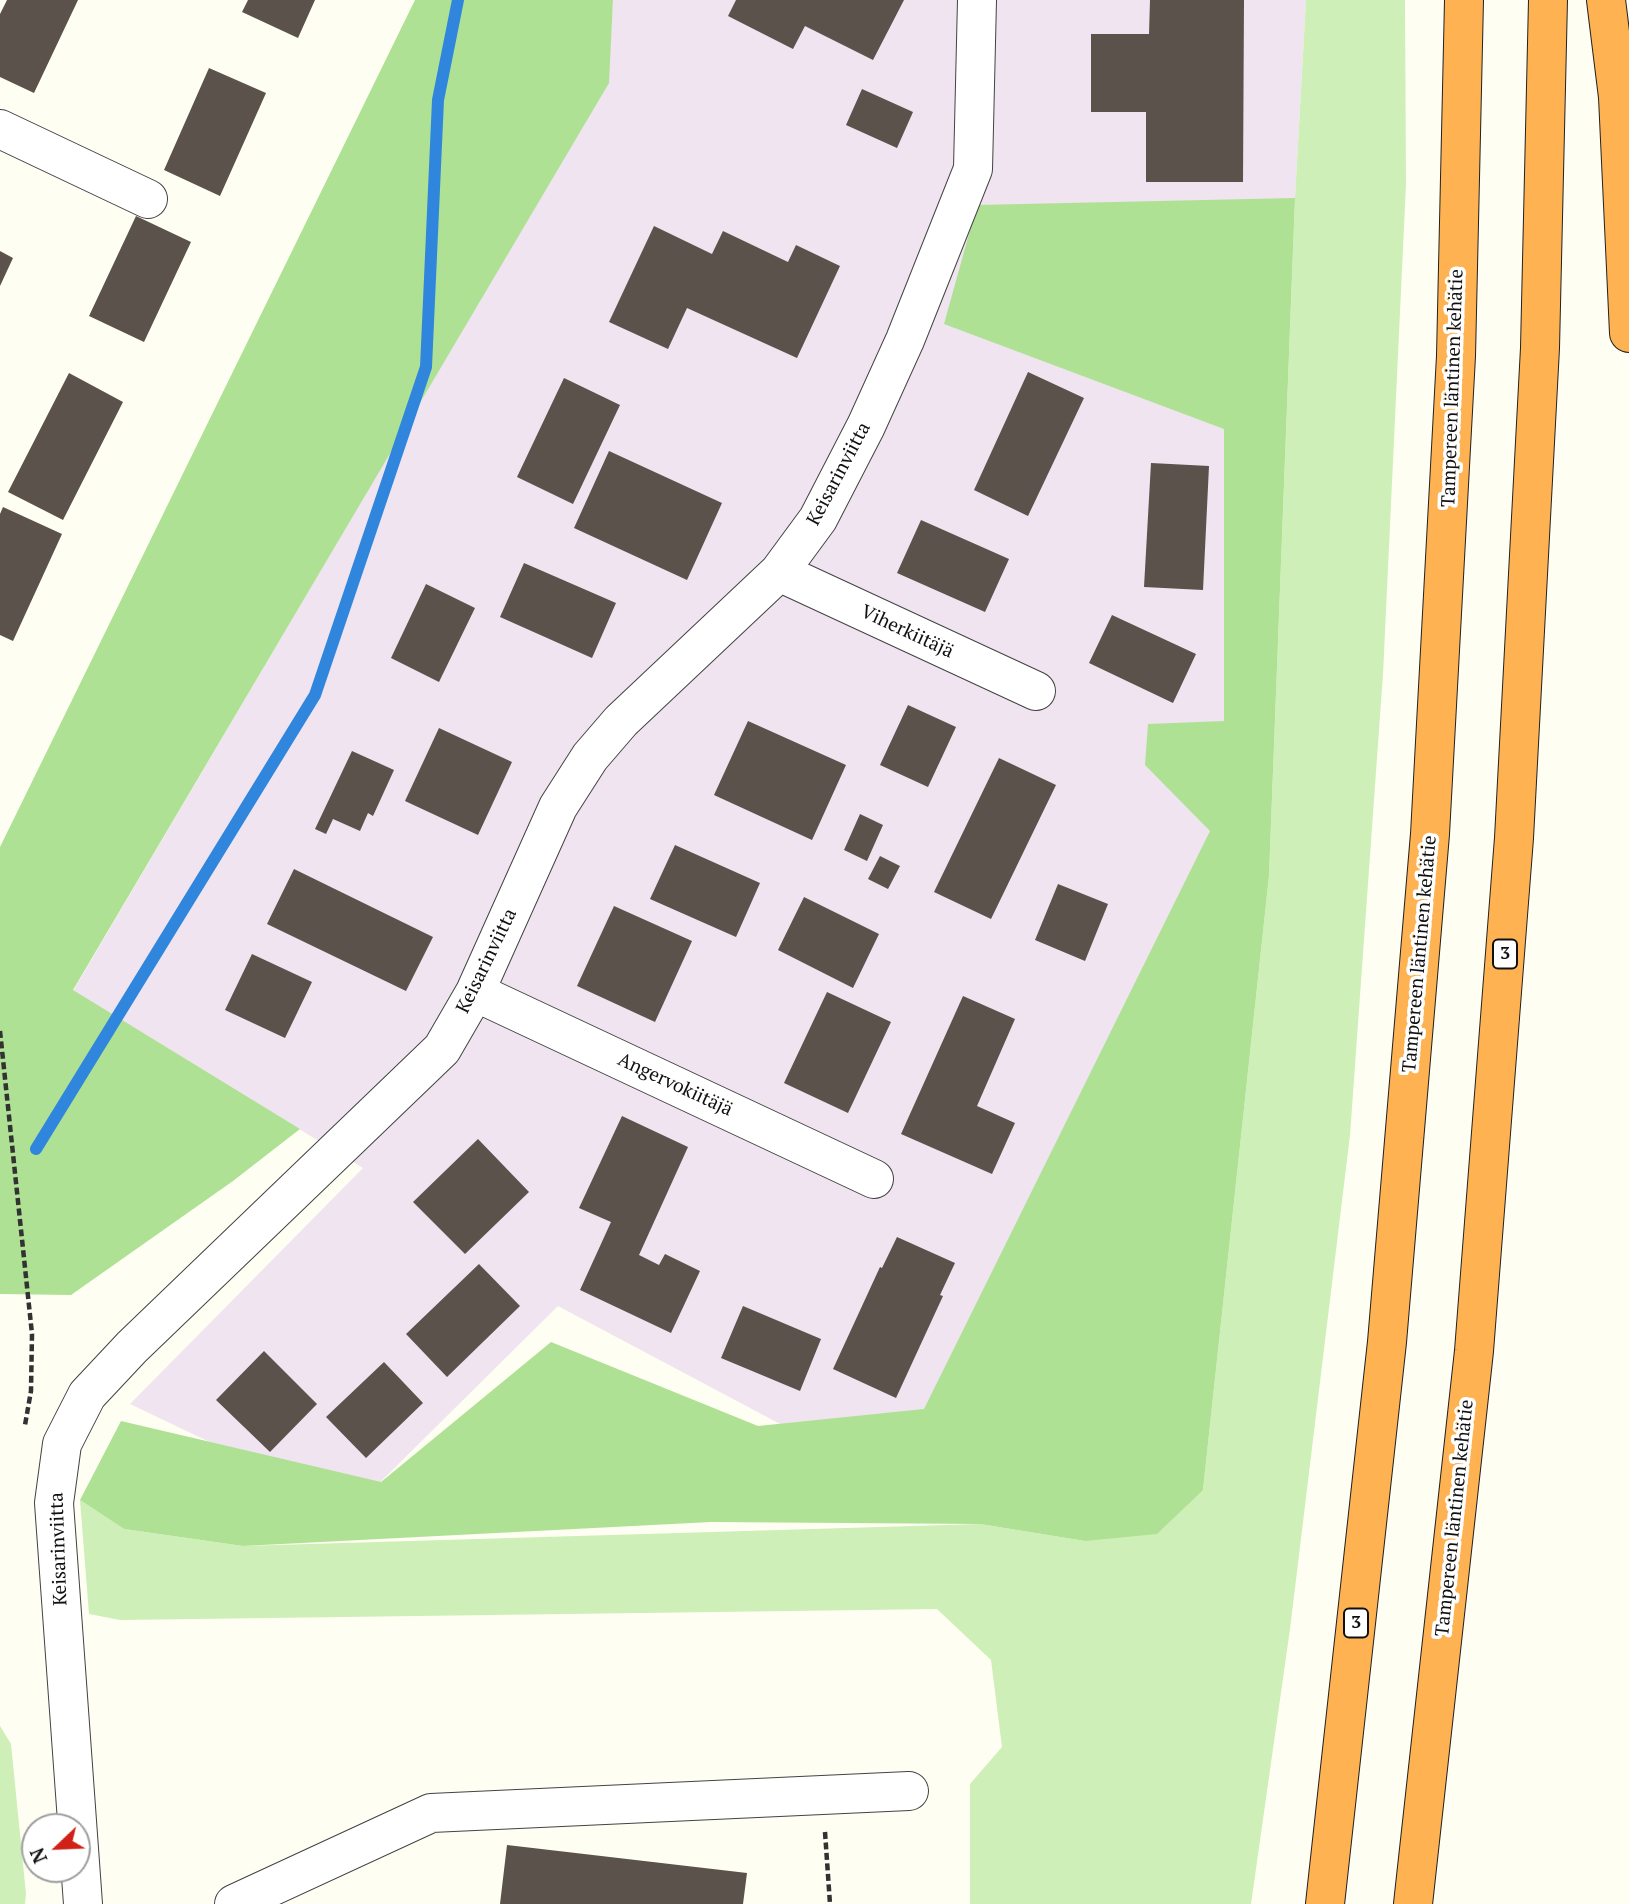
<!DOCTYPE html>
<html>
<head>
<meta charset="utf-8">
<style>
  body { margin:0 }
  #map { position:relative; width:1629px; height:1904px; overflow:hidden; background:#fffef3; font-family:"PT Serif",serif }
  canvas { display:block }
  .north { position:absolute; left:21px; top:1813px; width:70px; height:70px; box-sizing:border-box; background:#fff; border:2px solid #9f9f9f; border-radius:50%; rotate:247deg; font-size:19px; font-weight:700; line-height:28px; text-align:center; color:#101010 }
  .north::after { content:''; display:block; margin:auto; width:24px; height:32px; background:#d02118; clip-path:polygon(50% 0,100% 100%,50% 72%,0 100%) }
</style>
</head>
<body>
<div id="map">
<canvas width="1629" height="1904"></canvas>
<div class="north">N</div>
</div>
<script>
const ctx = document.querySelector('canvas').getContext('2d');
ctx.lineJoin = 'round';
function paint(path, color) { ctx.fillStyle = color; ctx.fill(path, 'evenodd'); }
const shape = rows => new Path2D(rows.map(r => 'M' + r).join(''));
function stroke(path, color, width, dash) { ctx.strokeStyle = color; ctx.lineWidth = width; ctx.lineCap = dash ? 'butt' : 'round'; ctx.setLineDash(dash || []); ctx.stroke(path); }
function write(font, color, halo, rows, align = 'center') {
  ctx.font = font + ' "PT Serif",serif'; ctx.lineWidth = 7; ctx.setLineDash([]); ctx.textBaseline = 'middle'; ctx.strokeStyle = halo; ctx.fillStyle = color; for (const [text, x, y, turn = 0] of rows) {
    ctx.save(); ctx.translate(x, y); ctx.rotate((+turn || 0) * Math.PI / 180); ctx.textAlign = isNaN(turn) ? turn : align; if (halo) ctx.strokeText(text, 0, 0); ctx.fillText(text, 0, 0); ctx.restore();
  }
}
const industrial = shape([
  [613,0,1306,0,1295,198,1234,823,910,1493,558,1306,352,1510,130,1404,363,1168,73,991,608,83]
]);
const green = shape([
  [1306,0,1405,0,1406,184,1383,674,1350,1135,1290,1629,1251,1904,970,1904,970,1784,1002,1747,991,1660,937,1609,120,1620,89,1614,80,1500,124,1529,243,1546,980,1524,1085,1541,1203,1490,1269,876,1295,198],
  [0,1726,11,1744,26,1894,25,1904,0,1904]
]);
const forest = shape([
  [415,0,613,0,609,83,73,990,300,1129,233,1181,71,1295,0,1294,0,847],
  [1295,198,1269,876,1203,1490,1157,1534,1085,1541,980,1524,711,1522,243,1546,124,1529,80,1500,121,1421,381,1482,551,1342,758,1426,924,1409,1210,831,1145,765,1148,724,1224,721,1224,429,944,324,977,205]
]);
const stream = shape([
  [36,1149,315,695,426,367,438,100,458,0]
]);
const building = shape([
  [7,0,78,0,34,93,0,77,0,14],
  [248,0,315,0,298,38,242,12],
  [736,0,904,0,873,60,805,26,793,49,728,16],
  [1150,0,1244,0,1243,182,1146,182,1146,112,1091,112,1091,34,1149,34],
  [209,68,266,93,220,196,164,170],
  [862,89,913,112,897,148,846,125],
  [136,216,191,242,144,342,89,316],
  [654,226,712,254,723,231,788,262,796,245,840,266,797,358,687,308,668,349,609,322],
  [0,251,13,258,0,286],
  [1028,372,1084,398,1028,516,974,490],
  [69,373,123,402,63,520,8,492],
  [564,378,620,405,573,504,517,477],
  [609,451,722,503,687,580,574,528],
  [1151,463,1209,466,1203,590,1144,587],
  [3,507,62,534,13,641,0,635,0,514],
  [921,520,1009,559,985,612,897,573],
  [524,563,616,603,592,658,500,617],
  [426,584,475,608,439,682,391,658],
  [1112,615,1196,654,1173,703,1089,663],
  [908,705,956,727,928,787,880,765],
  [748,721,846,765,812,840,714,795],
  [439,728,512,762,478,835,405,801],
  [352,751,394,770,373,816,368,813,360,831,333,819,326,834,315,829],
  [999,758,1056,785,991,919,934,892],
  [860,814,883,825,867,861,844,850],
  [675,845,760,883,736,937,650,899],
  [880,856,900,866,888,889,868,879],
  [294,869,433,937,406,991,267,924],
  [1058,884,1108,904,1085,961,1035,940],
  [804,897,879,934,853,988,778,950],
  [614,906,692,941,655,1022,577,986],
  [252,954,312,982,285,1038,225,1010],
  [827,992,891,1022,848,1113,784,1083],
  [963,996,1015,1019,977,1106,1015,1123,992,1174,901,1134],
  [622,1116,688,1147,639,1255,659,1265,665,1254,700,1271,671,1333,580,1290,611,1222,579,1208],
  [478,1139,529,1192,465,1254,413,1202],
  [897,1237,955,1263,940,1295,943,1296,896,1398,833,1369,880,1267,882,1268],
  [479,1264,520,1306,447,1377,406,1334],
  [743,1306,821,1339,800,1391,721,1358],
  [264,1351,317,1404,270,1452,216,1400],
  [384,1362,423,1403,366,1458,326,1417],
  [507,1845,747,1873,743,1904,500,1904]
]);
const path = shape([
  [0,1031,32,1334,31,1391,25,1425],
  [825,1832,830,1904]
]);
const minor = shape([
  [0,129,148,199],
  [779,572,1036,691],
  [475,992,874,1179],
  [83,1904,54,1503,62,1444,87,1395,132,1347,442,1049,475,992,558,807,590,757,621,721,779,572,818,519,866,426,905,340,973,169,977,0],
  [234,1904,431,1813,909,1791]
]);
const highway = shape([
  [1606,0,1618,97,1629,333],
  [1325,1904,1387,1342,1430,834,1456,356,1464,0],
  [1413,1904,1474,1351,1514,838,1540,348,1548,0]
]);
const shields = [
  [1505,954,24],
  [1356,1623,24]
];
const shieldNames = [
  ["3",1505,954],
  ["3",1356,1623]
];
const streetNames = [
  ["Tampereen läntinen kehätie",1453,388,-88],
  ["Keisarinviitta",839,474,-62],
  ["Viherkiitäjä",907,632,25],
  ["Tampereen läntinen kehätie",1420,954,-85],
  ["Keisarinviitta",487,961,-64],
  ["Angervokiitäjä",675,1085,25],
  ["Tampereen läntinen kehätie",1455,1518,-84],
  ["Keisarinviitta",59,1549,-92]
];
paint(industrial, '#efe4ef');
paint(green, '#ceefb7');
paint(forest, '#afe195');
stroke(stream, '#3086dc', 12);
paint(building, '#5a524b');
stroke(minor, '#434343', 40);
stroke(highway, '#212121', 40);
stroke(path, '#323232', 4.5, [7, 3.5]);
stroke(minor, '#fff', 38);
stroke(highway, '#ffb251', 38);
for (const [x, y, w] of shields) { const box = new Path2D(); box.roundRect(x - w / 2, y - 14.5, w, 29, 5); ctx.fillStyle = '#fff'; ctx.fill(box); stroke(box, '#101010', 2); }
write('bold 18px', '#101010', null, shieldNames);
write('19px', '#101010', '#fff', streetNames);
</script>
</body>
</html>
